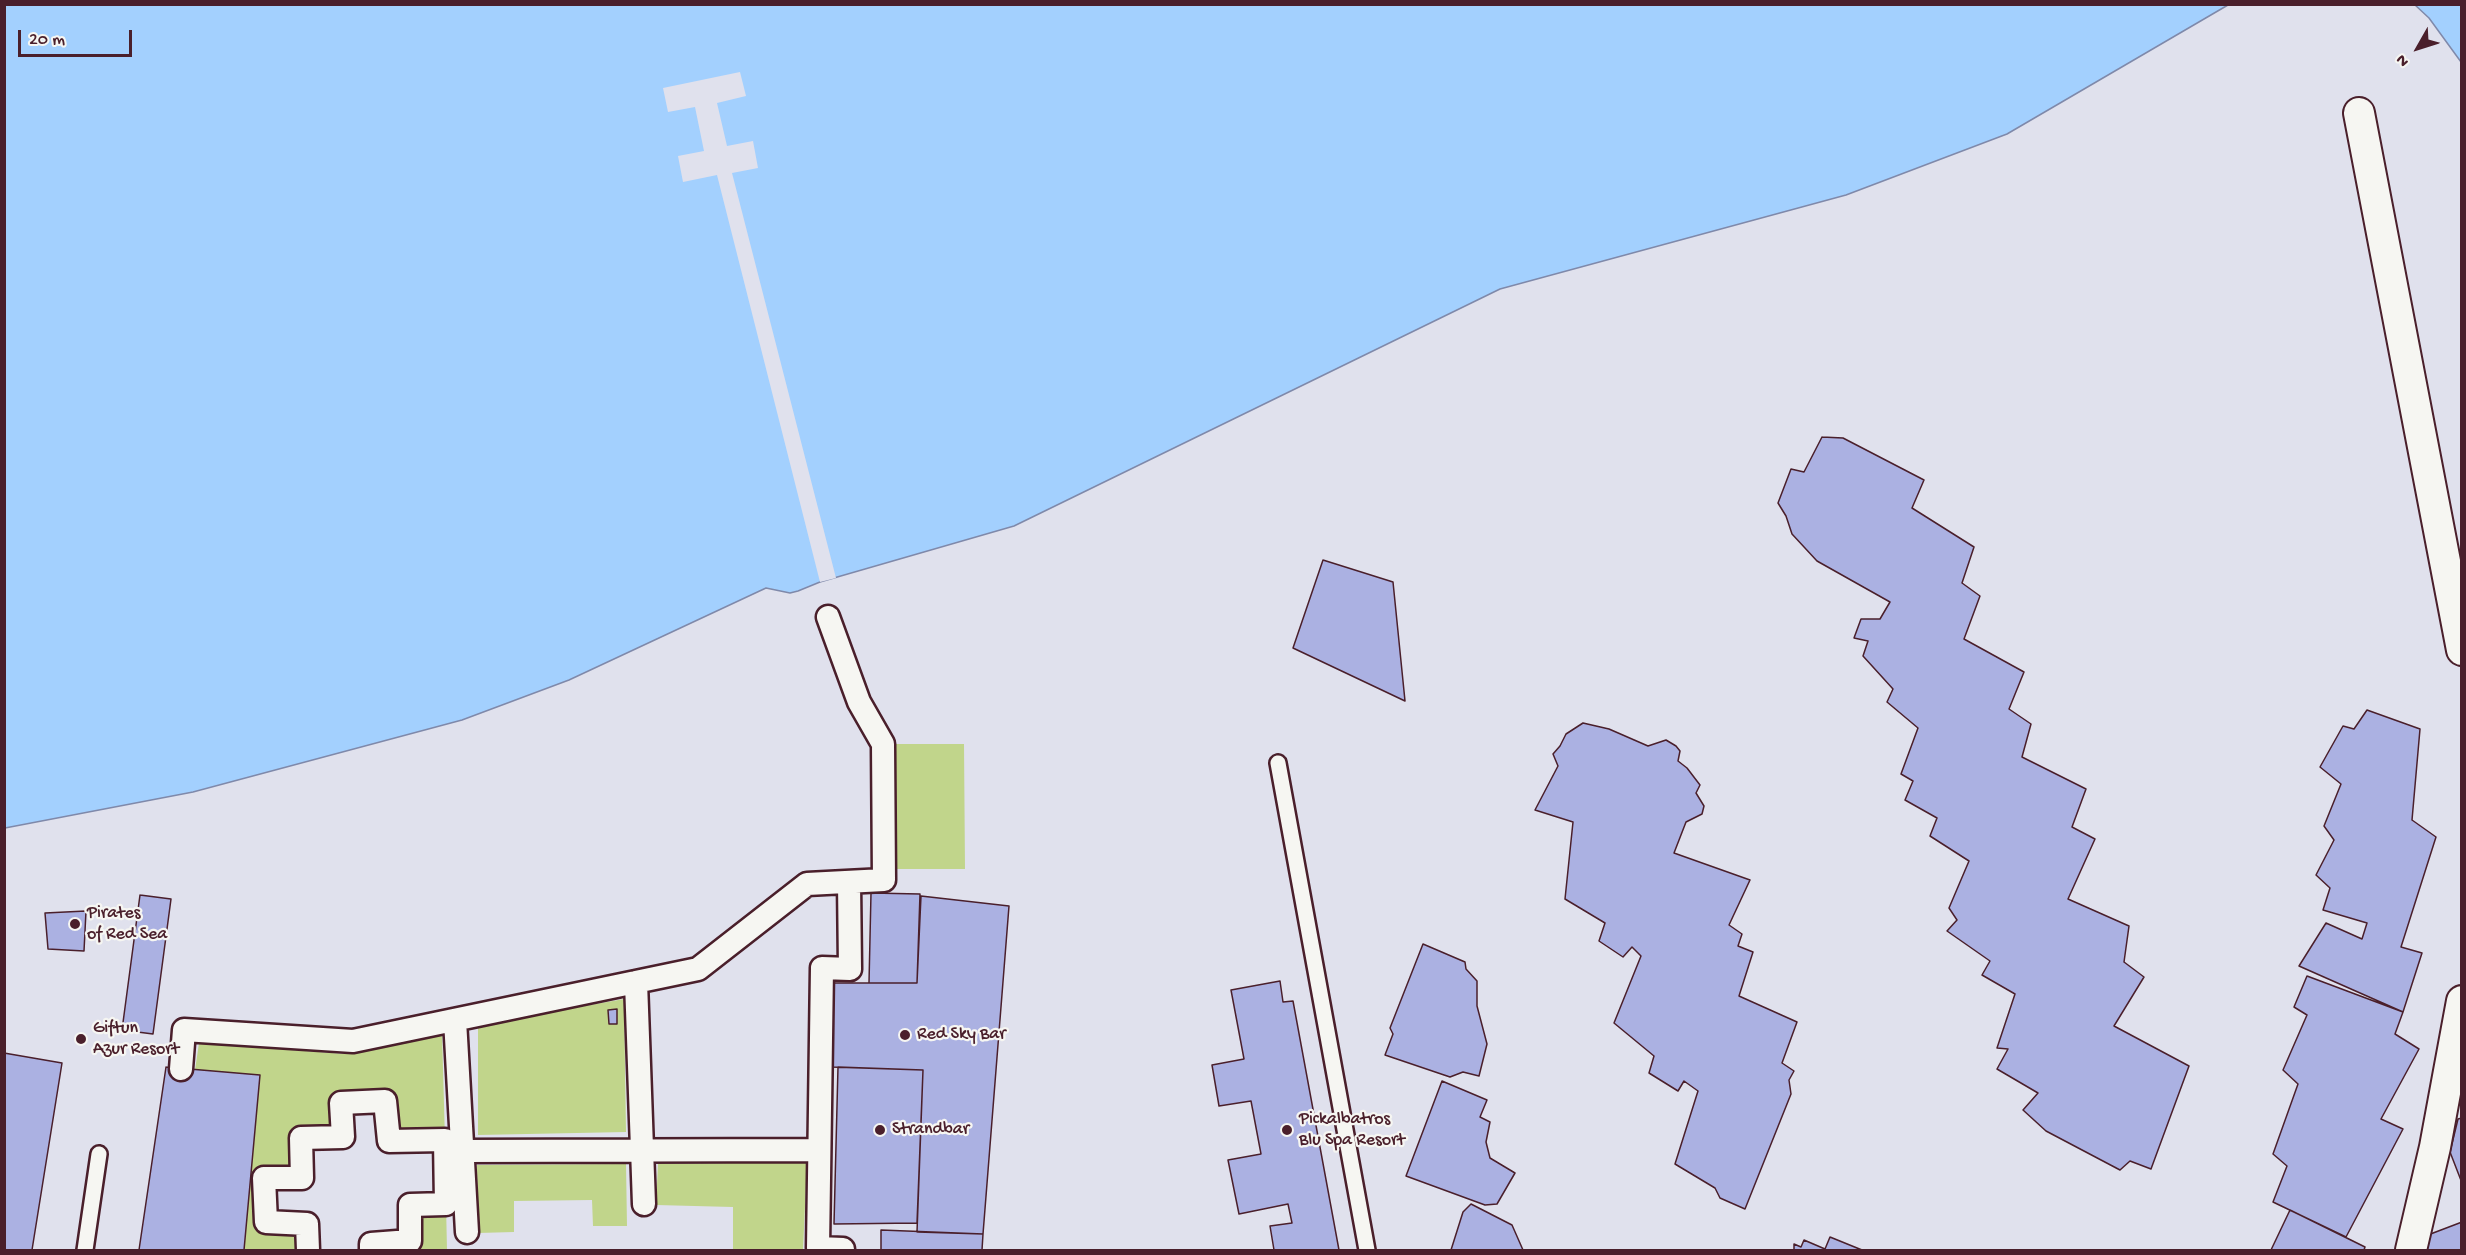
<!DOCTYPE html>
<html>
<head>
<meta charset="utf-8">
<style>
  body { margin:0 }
  #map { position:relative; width:2466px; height:1255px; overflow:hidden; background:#e0e1ed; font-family:"Gochi Hand",sans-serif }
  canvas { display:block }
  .frame { position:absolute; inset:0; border:6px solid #4a1f2b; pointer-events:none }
  .north { position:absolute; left:2388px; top:18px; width:60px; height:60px; -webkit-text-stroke:4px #f6f6f2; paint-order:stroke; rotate:231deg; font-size:16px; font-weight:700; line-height:24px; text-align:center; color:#4a1f2b }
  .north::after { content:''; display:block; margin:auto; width:21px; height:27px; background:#4a1f2b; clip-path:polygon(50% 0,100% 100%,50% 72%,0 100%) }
  .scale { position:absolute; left:18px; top:30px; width:114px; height:27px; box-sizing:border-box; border:3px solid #4a1f2b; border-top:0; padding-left:8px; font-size:18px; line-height:21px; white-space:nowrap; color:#4a1f2b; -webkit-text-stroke:4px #f6f6f2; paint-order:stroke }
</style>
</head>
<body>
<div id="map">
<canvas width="2466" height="1255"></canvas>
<div class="frame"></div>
<div class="north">N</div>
<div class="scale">20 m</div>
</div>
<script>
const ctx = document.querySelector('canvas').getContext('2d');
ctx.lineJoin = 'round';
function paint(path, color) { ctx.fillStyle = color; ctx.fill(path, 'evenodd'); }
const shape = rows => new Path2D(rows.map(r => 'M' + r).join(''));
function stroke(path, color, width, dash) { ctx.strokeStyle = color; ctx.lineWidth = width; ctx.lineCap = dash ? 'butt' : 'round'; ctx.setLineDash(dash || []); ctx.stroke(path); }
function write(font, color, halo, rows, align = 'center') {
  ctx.font = font + ' "Gochi Hand",sans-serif'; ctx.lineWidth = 4.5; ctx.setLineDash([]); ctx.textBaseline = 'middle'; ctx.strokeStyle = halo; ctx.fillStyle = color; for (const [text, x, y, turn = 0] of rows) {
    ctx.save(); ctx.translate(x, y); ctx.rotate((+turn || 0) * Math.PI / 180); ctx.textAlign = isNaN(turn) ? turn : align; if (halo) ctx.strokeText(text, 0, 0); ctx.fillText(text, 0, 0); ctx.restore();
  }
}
const green = shape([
  [889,744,964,744,965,869,890,869],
  [624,999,626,1132,478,1135,478,1025],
  [442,1033,445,1140,389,1141,385,1102,341,1103,343,1137,301,1138,302,1178,265,1178,266,1221,307,1224,308,1250,244,1250,260,1075,195,1070,199,1043,345,1054],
  [807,1162,803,1250,733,1250,733,1207,656,1205,658,1164],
  [626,1164,627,1226,593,1226,592,1200,514,1201,514,1232,478,1233,477,1165],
  [446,1204,447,1250,371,1250,410,1241,410,1205]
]);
const water = shape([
  [5,5,2228,5,2007,134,1846,195,1500,289,1014,526,820,582,798,591,790,593,766,588,569,680,462,720,193,792,5,828,5,5],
  [2415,5,2461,5,2461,62,2429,18,2415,5]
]);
const pier = shape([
  [740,72,746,96,717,103,727,146,753,141,758,168,732,173,836,578,820,582,717,175,683,182,678,156,704,151,695,107,668,112,663,88]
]);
const building = shape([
  [1822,437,1843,438,1924,480,1912,508,1974,547,1962,583,1980,596,1964,639,2024,672,2009,709,2031,724,2022,757,2086,789,2072,827,2095,839,2068,899,2129,926,2124,962,2144,977,2114,1026,2189,1066,2151,1169,2130,1161,2120,1170,2046,1131,2023,1110,2038,1093,1997,1069,2008,1049,1997,1048,2015,994,1982,975,1990,961,1947,931,1957,920,1949,908,1969,861,1930,836,1937,818,1905,800,1913,781,1901,774,1918,728,1887,702,1893,689,1863,656,1868,641,1854,638,1861,619,1880,619,1890,602,1817,561,1792,534,1786,516,1778,503,1791,469,1804,472,1822,437],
  [1323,560,1393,582,1405,701,1293,648,1323,560],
  [2367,710,2420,729,2412,820,2436,837,2401,947,2422,953,2403,1012,2299,966,2326,923,2362,939,2367,923,2323,910,2330,888,2316,875,2334,840,2324,826,2341,784,2320,767,2343,726,2354,729,2367,710],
  [1583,723,1609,729,1648,746,1666,740,1676,746,1680,751,1678,761,1687,768,1700,785,1696,793,1704,806,1702,814,1686,822,1674,853,1750,880,1729,925,1742,934,1738,946,1753,952,1739,996,1797,1022,1782,1063,1794,1071,1789,1080,1791,1094,1745,1209,1720,1198,1715,1188,1675,1164,1698,1091,1684,1081,1678,1091,1649,1073,1654,1056,1614,1023,1641,956,1632,947,1623,957,1599,941,1605,923,1565,899,1573,822,1535,810,1558,766,1553,754,1560,746,1566,734,1583,723],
  [871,893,920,894,917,983,869,983,871,893],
  [140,895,171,899,153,1034,122,1030,140,895],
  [921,896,1009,906,983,1234,917,1232,923,1070,831,1067,834,983,917,983,921,896],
  [86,911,84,951,48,949,45,913,86,911],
  [1423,944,1465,962,1466,969,1477,981,1477,1006,1487,1044,1479,1076,1463,1072,1450,1077,1385,1055,1393,1034,1390,1028,1423,944],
  [2307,976,2403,1012,2395,1034,2419,1049,2381,1119,2403,1129,2346,1237,2273,1202,2287,1166,2273,1154,2298,1084,2283,1070,2307,1015,2294,1007,2307,976],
  [1280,981,1283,1002,1293,1001,1339,1250,1274,1250,1270,1226,1292,1223,1288,1204,1239,1214,1228,1160,1261,1154,1251,1101,1219,1106,1212,1065,1244,1059,1231,990,1280,981],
  [617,1009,617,1024,609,1024,608,1010,617,1009],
  [4,1053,62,1063,32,1250,4,1250,4,1053],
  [166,1067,260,1075,244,1250,139,1250,166,1067],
  [838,1067,923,1070,917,1223,834,1224,838,1067],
  [1442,1081,1487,1100,1480,1117,1490,1122,1486,1142,1490,1158,1515,1173,1497,1204,1485,1205,1406,1176,1442,1081],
  [2462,1118,2462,1183,2450,1152,2458,1119,2462,1118],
  [1471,1204,1512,1225,1523,1250,1451,1250,1463,1212,1471,1204],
  [2290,1210,2365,1247,2364,1250,2271,1250,2290,1210],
  [2462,1222,2462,1250,2425,1250,2420,1238,2462,1222],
  [881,1230,983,1234,982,1250,881,1250,881,1230],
  [1830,1237,1862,1250,1794,1250,1794,1244,1801,1247,1804,1240,1825,1249,1830,1237]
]);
const service = shape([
  [1278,763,1367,1250],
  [85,1250,99,1154]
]);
const pedestrian = shape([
  [636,982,644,1204],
  [455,1020,467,1232],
  [181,1069,184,1030,353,1041,698,969,807,884,884,880,883,744,859,702,828,617],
  [463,1151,819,1150],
  [308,1250,307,1224,266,1222,264,1178,302,1178,301,1138,343,1137,341,1103,385,1101,389,1141,445,1140,446,1204,410,1205,410,1241,371,1244,371,1250],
  [843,1250,843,1249,818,1248,822,968,850,969,849,882]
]);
const minor = shape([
  [2359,113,2462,650],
  [2411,1250,2435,1147,2462,1001]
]);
const markers = [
  [75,924,6,"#4a1f2b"],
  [905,1035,6,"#4a1f2b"],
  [81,1039,6,"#4a1f2b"],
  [880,1130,6,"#4a1f2b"],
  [1287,1130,6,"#4a1f2b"]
];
const poiNames = [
  ["Pirates",87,914],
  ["of Red Sea",87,935],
  ["Giftun",93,1029],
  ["Azur Resort",93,1050],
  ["Red Sky Bar",917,1035],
  ["Pickalbatros",1299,1120],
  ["Blu Spa Resort",1299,1141],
  ["Strandbar",892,1130]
];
paint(green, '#c1d58b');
paint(water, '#a3d0fe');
stroke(water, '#7f89aa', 1.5);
paint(pier, '#e0e1ed');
paint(building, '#abb1e2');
stroke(building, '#4a1f2b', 1.5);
stroke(service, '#4a1f2b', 20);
stroke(pedestrian, '#4a1f2b', 27);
stroke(minor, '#4a1f2b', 34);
stroke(service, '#f6f6f2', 15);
stroke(pedestrian, '#f6f6f2', 22);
stroke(minor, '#f6f6f2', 30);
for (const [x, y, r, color] of markers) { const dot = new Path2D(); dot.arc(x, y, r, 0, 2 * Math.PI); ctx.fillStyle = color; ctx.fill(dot); stroke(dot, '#f6f6f2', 2); }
write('18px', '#4a1f2b', '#f6f6f2', poiNames, 'left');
</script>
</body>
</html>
